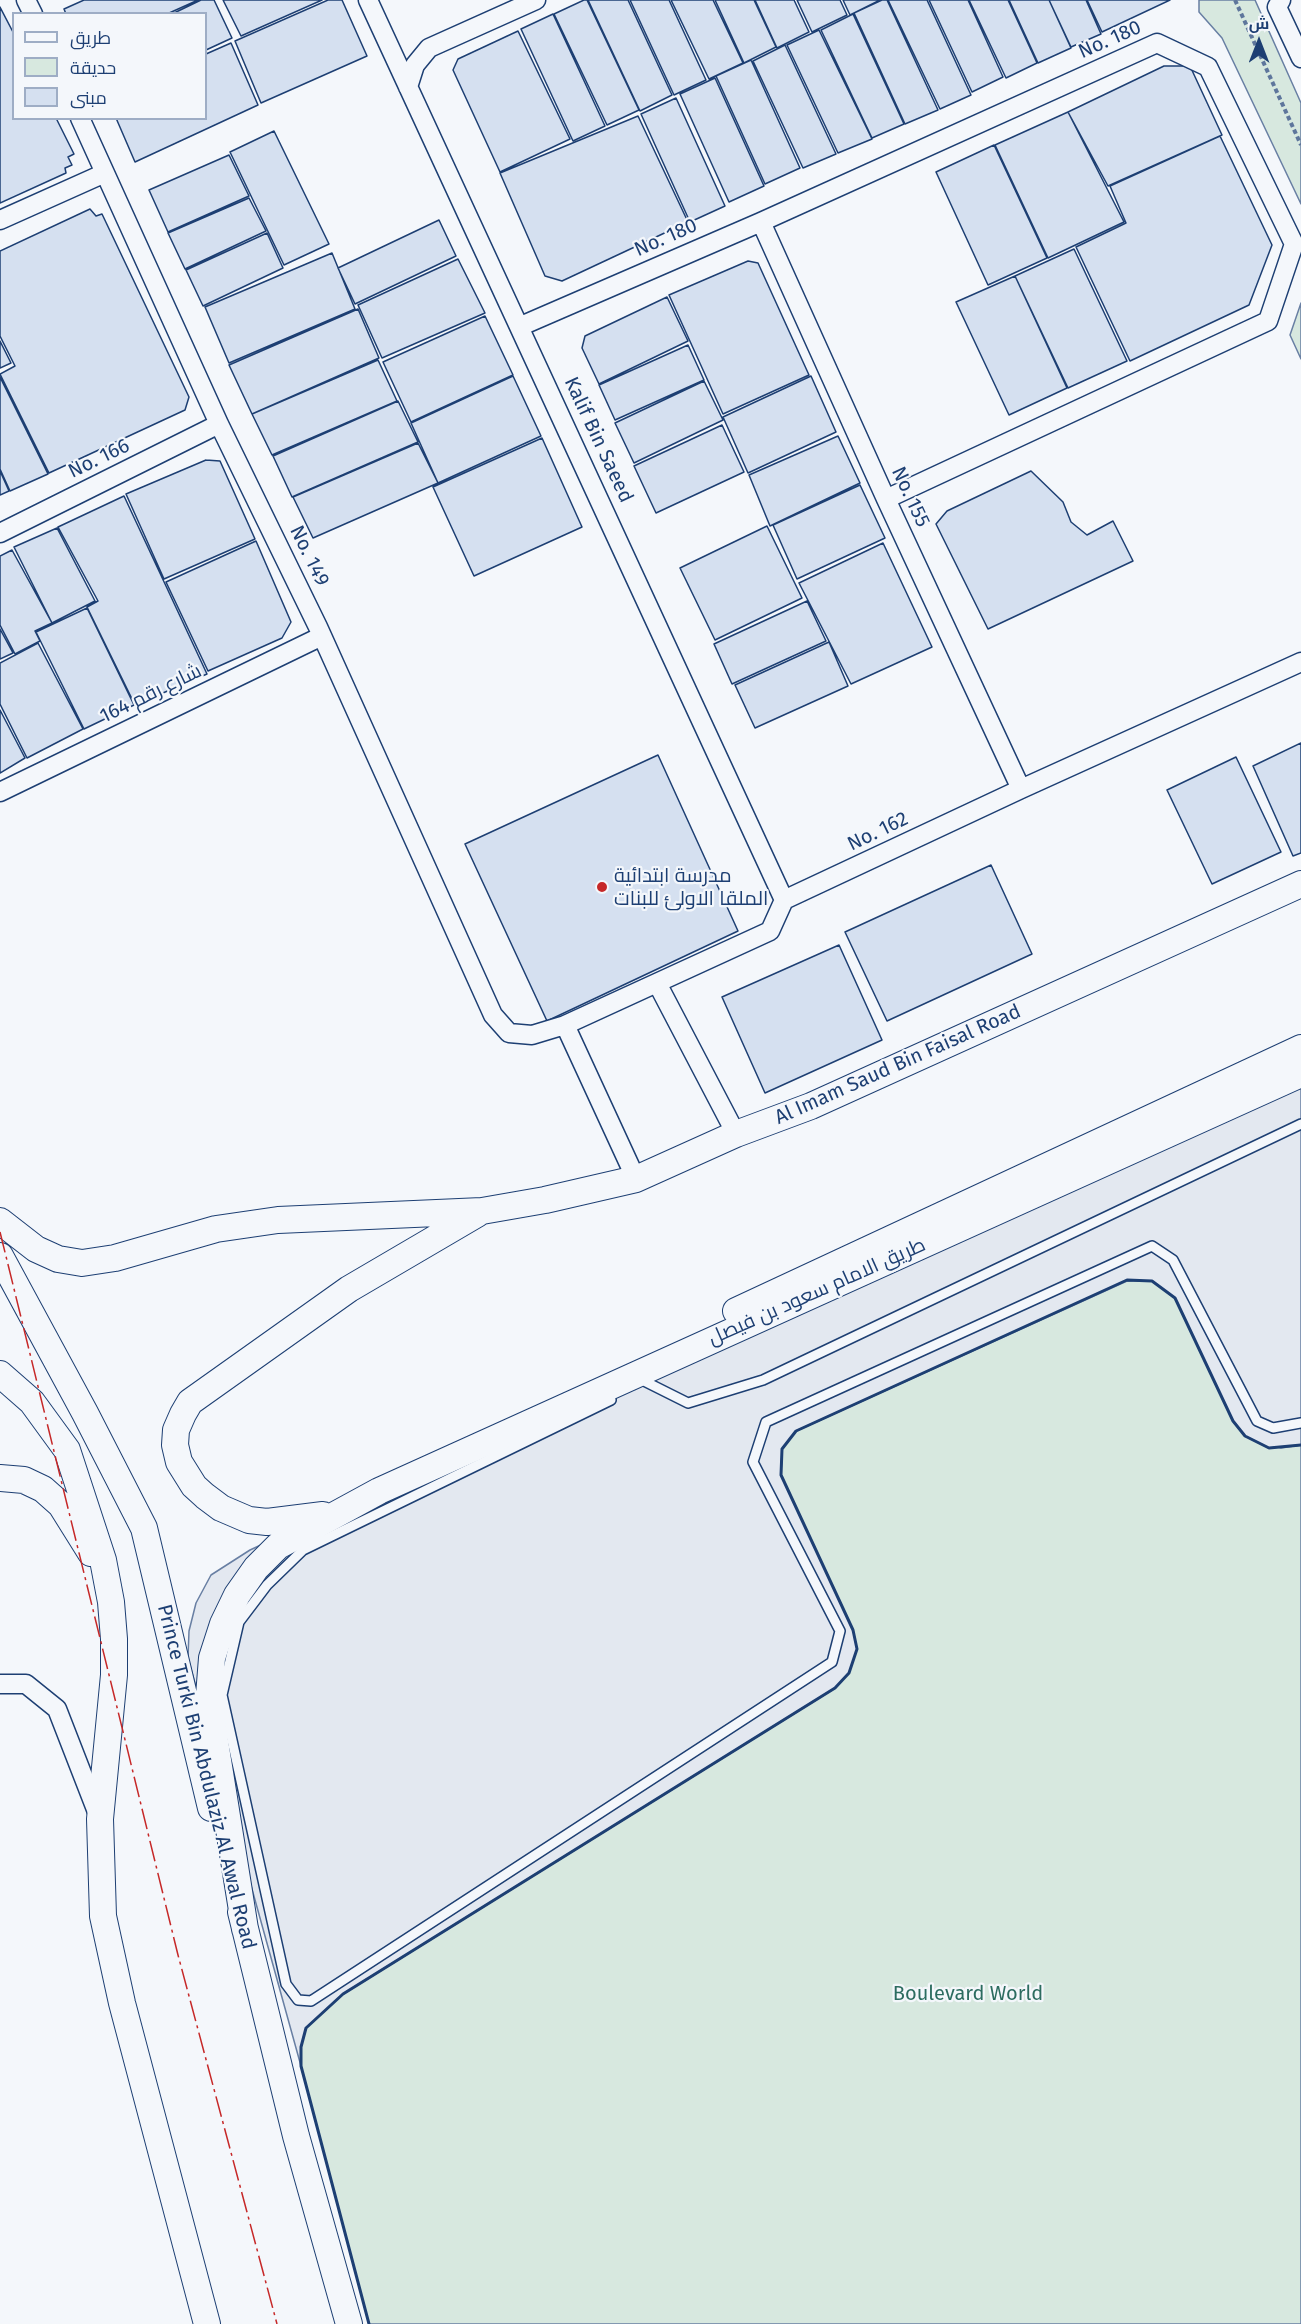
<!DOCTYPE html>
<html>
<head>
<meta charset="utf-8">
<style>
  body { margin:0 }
  #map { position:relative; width:1301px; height:2324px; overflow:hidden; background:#f4f7fb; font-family:"Fira Sans",Cairo,sans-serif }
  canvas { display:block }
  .legend { position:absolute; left:12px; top:12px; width:195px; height:108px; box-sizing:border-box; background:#f4f7fb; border:2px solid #9eadc5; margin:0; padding:8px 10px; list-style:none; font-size:18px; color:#1d3f73 }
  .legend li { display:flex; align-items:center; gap:12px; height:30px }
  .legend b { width:30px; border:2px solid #9eadc5 }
  .north { position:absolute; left:1229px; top:12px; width:60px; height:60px; -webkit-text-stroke:4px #f4f7fb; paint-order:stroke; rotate:0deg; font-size:16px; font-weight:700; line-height:24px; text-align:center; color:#1d3f73 }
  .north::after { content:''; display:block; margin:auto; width:21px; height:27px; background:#1d3f73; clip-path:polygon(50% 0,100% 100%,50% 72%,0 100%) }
</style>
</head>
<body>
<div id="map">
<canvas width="1301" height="2324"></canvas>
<ul class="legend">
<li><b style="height:8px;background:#f4f7fb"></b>طريق</li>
<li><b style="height:16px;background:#d7e8df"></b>حديقة</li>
<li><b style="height:16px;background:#d5e0f0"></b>مبنى</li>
</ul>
<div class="north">ش</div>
</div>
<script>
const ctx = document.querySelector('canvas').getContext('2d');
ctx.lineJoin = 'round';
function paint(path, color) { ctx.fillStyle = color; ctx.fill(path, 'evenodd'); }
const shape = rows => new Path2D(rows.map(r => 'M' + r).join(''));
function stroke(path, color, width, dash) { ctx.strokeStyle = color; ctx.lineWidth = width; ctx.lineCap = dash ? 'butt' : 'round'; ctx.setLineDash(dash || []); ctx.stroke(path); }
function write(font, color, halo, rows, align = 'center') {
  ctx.font = font + ' "Fira Sans",Cairo,sans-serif'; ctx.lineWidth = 4.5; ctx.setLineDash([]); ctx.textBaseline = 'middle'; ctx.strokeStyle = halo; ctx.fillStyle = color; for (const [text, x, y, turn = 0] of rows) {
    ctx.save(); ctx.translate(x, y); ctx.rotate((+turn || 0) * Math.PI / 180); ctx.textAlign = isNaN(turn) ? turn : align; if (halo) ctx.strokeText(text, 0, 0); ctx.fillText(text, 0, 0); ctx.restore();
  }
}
const green = shape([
  [1199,0,1255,0,1301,103,1301,204,1222,38,1199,12,1199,0],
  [1301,303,1301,359,1290,335,1301,303],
  [1127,1280,1152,1281,1175,1298,1233,1420,1245,1436,1281,1448,1301,1445,1301,2324,369,2324,301,2066,301,2047,306,2028,343,1994,835,1688,853,1630,781,1475,782,1449,796,1431,1127,1280]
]);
const parking = shape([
  [1301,1065,1301,1445,1269,1448,1245,1436,1233,1421,1175,1298,1152,1281,1127,1281,796,1431,782,1449,781,1475,853,1630,857,1649,849,1673,835,1688,343,1994,306,2028,301,2047,301,2066,188,1658,189,1631,196,1603,211,1575,250,1550,1301,1065]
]);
const building = shape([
  [84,0,198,0,167,14,66,14,64,9,84,0],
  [201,0,214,0,232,38,206,50,206,14,172,14,201,0],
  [223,0,322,0,241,36,223,0],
  [328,0,342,0,367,56,261,103,235,41,328,0],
  [584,0,587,0,639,110,607,125,554,14,584,0],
  [588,0,628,0,672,95,640,111,588,0],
  [630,0,669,0,706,80,674,95,630,0],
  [671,0,713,0,743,63,709,79,671,0],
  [715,0,754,0,776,47,744,63,715,0],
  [755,0,794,0,809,32,777,48,755,0],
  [797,0,840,0,847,15,812,32,797,0],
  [843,0,880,0,850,15,843,0],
  [882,0,887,0,938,110,905,124,854,13,882,0],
  [888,0,927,0,971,95,940,109,888,0],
  [929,0,968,0,1003,77,972,92,929,0],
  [969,0,1008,0,1037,63,1006,78,969,0],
  [1009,0,1049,0,1071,48,1038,63,1009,0],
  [1049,0,1086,0,1101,34,1071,47,1049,0],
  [1087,0,1170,0,1102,32,1087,0],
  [0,7,14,34,14,118,56,118,74,154,68,157,72,165,65,168,66,173,0,203,0,7],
  [553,14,605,126,573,141,521,29,553,14],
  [853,14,904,124,872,138,821,30,853,14],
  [819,30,872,139,838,153,787,45,819,30],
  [518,31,570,139,500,172,453,70,458,59,518,31],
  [231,43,258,105,135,162,116,118,206,118,206,54,231,43],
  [785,45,836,154,803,168,753,61,785,45],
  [751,60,800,168,765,184,716,76,751,60],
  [1164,66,1190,66,1222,135,1108,186,1068,112,1164,66],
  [715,78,764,186,729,202,680,94,715,78],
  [676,98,725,206,690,222,641,114,676,98],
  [1068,112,1124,222,1048,258,995,145,1068,112],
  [638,116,688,222,562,281,545,276,500,173,638,116],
  [274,131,329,244,284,265,230,152,274,131],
  [1220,136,1272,245,1249,305,1130,361,1076,247,1126,223,1110,186,1220,136],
  [994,145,1047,258,988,285,936,172,994,145],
  [229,155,249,196,168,232,149,190,229,155],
  [249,198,266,231,185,269,168,233,249,198],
  [90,209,96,216,102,214,189,397,185,410,49,473,0,374,15,366,0,336,0,251,90,209],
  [439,220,456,256,355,304,338,268,439,220],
  [267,233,283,268,203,306,186,270,267,233],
  [1074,249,1127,361,1068,388,1015,276,1074,249],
  [332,253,355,309,229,363,205,307,332,253],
  [458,259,485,313,382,358,358,305,458,259],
  [748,261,758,263,809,375,723,414,669,295,748,261],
  [1015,276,1067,388,1009,415,956,302,1015,276],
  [667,297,688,341,599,384,582,348,585,336,667,297],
  [358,309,379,358,252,414,229,365,358,309],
  [485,316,513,375,411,422,383,362,485,316],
  [0,341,11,363,0,368,0,341],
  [688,345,704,380,615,420,599,385,688,345],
  [378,360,397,401,272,455,252,414,378,360],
  [513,376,541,436,438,483,411,423,513,376],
  [811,376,836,432,748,473,723,417,811,376],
  [0,377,48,474,10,491,0,469,0,377],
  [704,381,723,420,634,463,615,423,704,381],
  [398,401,418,442,292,497,273,456,398,401],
  [722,425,744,472,656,513,634,466,722,425],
  [838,436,860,483,770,526,749,475,838,436],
  [542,438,582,527,474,576,433,487,542,438],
  [418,443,438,483,313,538,293,497,418,443],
  [206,460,220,461,255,539,164,579,126,494,206,460],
  [0,471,9,491,0,495,0,471],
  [1031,471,1063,502,1071,522,1087,535,1113,521,1133,561,988,629,936,524,947,511,1031,471],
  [860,485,885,538,797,579,773,525,860,485],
  [124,496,207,674,135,705,87,607,98,601,58,527,124,496],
  [767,526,802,598,715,640,680,568,767,526],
  [57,528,95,601,52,623,14,547,57,528],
  [256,541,291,622,282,638,208,671,166,582,256,541],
  [883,543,932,647,851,684,799,583,883,543],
  [12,550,52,623,35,631,40,641,15,654,0,625,0,556,12,550],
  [807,601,826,641,732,684,714,644,807,601],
  [87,608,134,705,84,729,36,632,87,608],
  [0,629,13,653,0,659,0,629],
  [829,642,848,686,755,728,735,685,829,642],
  [38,643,83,729,27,758,0,704,0,663,38,643],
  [0,710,25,758,0,773,0,710],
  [1301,743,1301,853,1293,856,1253,766,1301,743],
  [658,755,738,931,547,1021,465,844,658,755],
  [1236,757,1281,852,1212,884,1167,790,1236,757],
  [991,865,1032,954,887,1021,845,932,991,865],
  [839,945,882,1040,765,1093,722,997,839,945]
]);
const path = shape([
  [1235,0,1301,145]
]);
const lane = shape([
  [646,1382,688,1403,763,1380,1301,1124],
  [611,1400,303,1550,267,1585,239,1622,222,1695,286,1984,298,2000,311,2001,832,1662,840,1631,753,1462,766,1422,1152,1246,1173,1260,1257,1421,1273,1428,1301,1423]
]);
const street = shape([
  [26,0,33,14],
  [368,0,784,900],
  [1281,0,1277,7,1301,58],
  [408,87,415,65,429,48,536,0],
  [80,118,219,424,318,627,493,1015,509,1033,532,1035,565,1025,770,931,784,900,1021,789,1301,662],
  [0,220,105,173],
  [761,222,886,499,1021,789],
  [521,326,761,222,1157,43,1208,67,1294,244,1268,321,886,499],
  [0,533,219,424],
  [0,792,322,636],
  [657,983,736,1134],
  [565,1025,636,1179],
  [0,1684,26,1684,57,1709,99,1817]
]);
const secondary = shape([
  [0,1221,36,1249,58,1259,82,1263,115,1258,216,1229,278,1220,482,1211,545,1200,636,1179,736,1134,811,1106,1301,884],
  [0,1256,85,1413,144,1528,211,1808],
  [736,1311,1301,1048],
  [0,1374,32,1402,67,1450,103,1560,111,1602,114,1639,114,1675,100,1819,103,1916,122,2003,207,2324],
  [0,1478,24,1480,43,1489,61,1505,91,1553],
  [323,1515,267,1522,249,1520,221,1508,205,1496,194,1486,179,1462,175,1445,176,1430,183,1414,190,1402,349,1289,477,1214],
  [241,1912,296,2136,349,2324],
  [245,1929,213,1729,209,1696,212,1658,223,1624,237,1595,256,1568,278,1546,379,1491,1301,1074]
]);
const wall = shape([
  [369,2324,301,2066,301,2047,306,2028,343,1994,835,1688,849,1673,857,1649,853,1630,781,1475,782,1449,796,1431,1127,1280,1152,1281,1175,1298,1233,1421,1245,1436,1269,1448,1301,1445]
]);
const power = shape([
  [0,1232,178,1955,277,2324]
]);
const markers = [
  [602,887,6,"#c62828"]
];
const streetNames = [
  ["No. 180",1110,40,-24],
  ["No. 180",666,238,-24],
  ["Kalif Bin Saeed",598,440,65],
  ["No. 166",99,459,-26],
  ["No. 155",910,497,65],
  ["No. 149",309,556,64],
  ["شارع رقم 164",151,694,-26],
  ["No. 162",878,832,-26],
  ["Al Imam Saud Bin Faisal Road",898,1065,-24],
  ["طريق الامام سعود بن فيصل",817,1292,-24],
  ["Prince Turki Bin Abdulaziz Al Awal Road",206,1777,76]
];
const poiNames = [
  ["مدرسة ابتدائية",614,876],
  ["الملقا الاولئ للبنات",614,899]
];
const parkNames = [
  ["Boulevard World",968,1994]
];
paint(green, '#d7e8df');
stroke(green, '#687fa3', 1.5);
paint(parking, '#e3e8f0');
stroke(parking, '#687fa3', 1.5);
paint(building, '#d5e0f0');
stroke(building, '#1d3f73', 1.5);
stroke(lane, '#1d3f73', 12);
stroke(street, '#1d3f73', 21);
stroke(secondary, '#1d3f73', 28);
stroke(path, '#5e769c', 4, [4.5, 3]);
stroke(lane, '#f4f7fb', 9);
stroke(street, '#f4f7fb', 18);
stroke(secondary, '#f4f7fb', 26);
stroke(wall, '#1d3f73', 3);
stroke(power, '#c62828', 1.5, [21, 4.5, 3, 4.5]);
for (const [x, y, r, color] of markers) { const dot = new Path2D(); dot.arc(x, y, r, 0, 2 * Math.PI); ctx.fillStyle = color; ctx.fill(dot); stroke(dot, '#f4f7fb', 2); }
write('20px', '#1d3f73', '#f4f7fb', streetNames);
write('20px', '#1d3f73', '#f4f7fb', poiNames, 'left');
write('20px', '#2c6c60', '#f4f7fb', parkNames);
</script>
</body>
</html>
